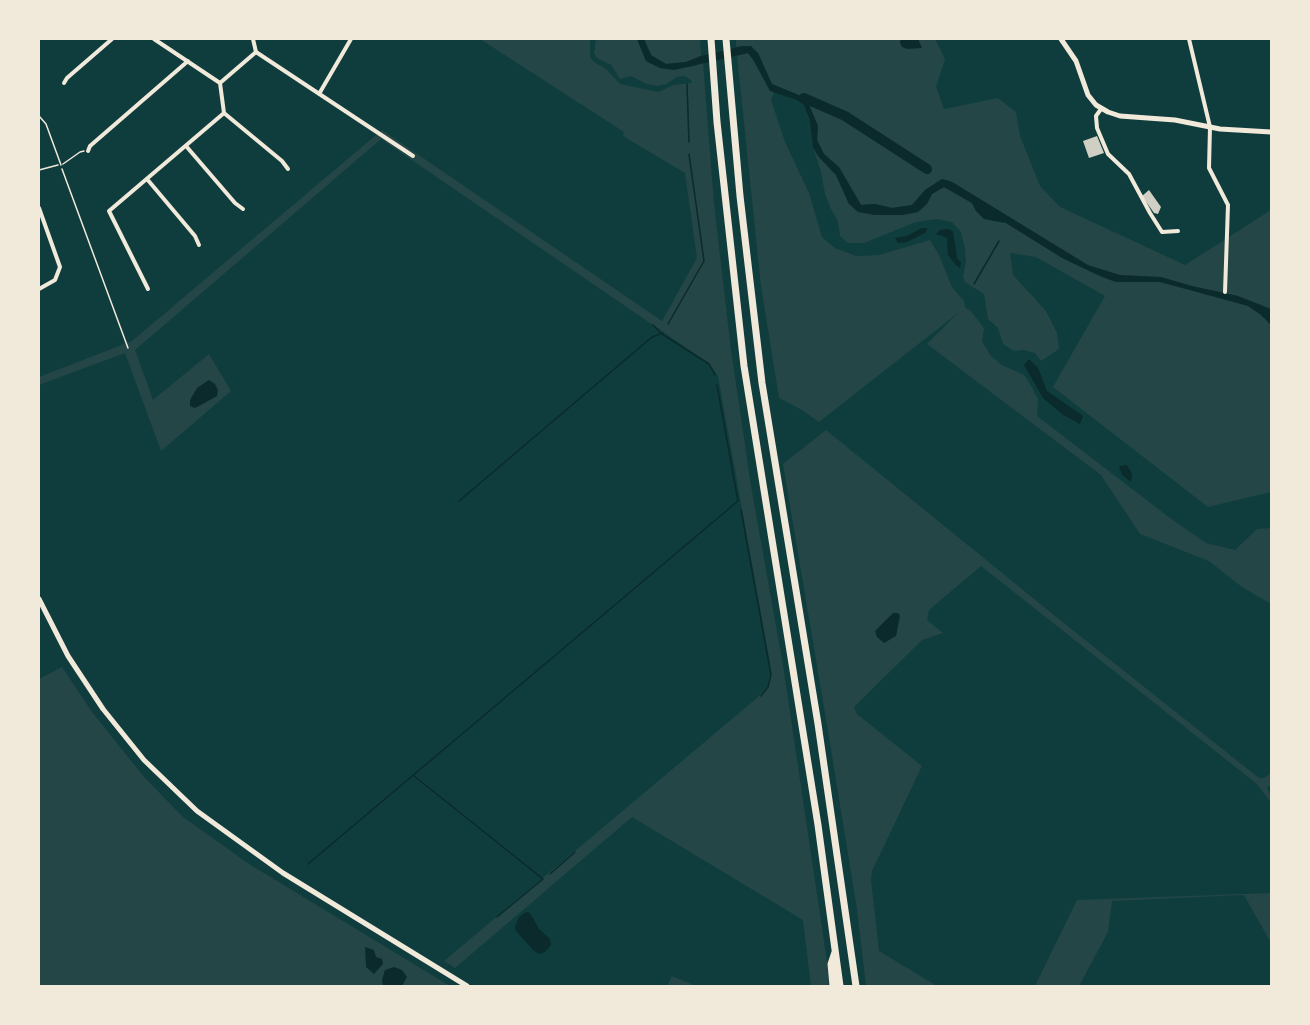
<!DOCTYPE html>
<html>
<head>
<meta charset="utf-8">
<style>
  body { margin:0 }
  #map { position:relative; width:1310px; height:1025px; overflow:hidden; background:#0f3d3e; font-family:Ubuntu,sans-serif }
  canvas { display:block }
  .frame { position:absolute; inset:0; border:40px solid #f1e9da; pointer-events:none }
</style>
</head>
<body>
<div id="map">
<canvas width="1310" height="1025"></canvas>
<div class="frame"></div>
</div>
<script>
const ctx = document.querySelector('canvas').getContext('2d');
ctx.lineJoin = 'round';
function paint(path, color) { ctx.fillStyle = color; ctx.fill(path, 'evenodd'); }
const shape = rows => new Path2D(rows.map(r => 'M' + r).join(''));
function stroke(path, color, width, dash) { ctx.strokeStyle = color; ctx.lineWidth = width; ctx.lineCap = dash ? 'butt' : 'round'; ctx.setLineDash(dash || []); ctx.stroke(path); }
const green = shape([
  [480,39,590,39,590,57,594,62,606,69,620,84,659,92,673,85,691,83,692,81,685,76,677,77,666,84,658,86,647,84,631,76,620,79,611,65,597,58,594,53,596,39,637,39,646,61,660,68,691,67,703,63,714,204,731,350,751,486,783,665,827,962,829,986,811,986,803,920,632,817,455,968,444,961,757,698,769,685,771,669,718,376,710,364,381,139,135,350,153,400,209,354,231,391,161,451,125,353,39,385,39,377,132,341,382,130,662,321,697,258,685,173,623,136,624,132],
  [644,39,700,39,701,56,686,62,666,64,651,55],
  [736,39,935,39,945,59,936,87,944,109,998,98,1016,112,1020,136,1040,186,1060,207,1185,265,1271,210,1271,492,1208,507,1053,387,1105,296,1036,257,1010,253,1013,275,1046,311,1057,333,1059,349,1041,361,1035,353,1024,350,1014,351,1003,344,998,328,988,319,984,294,965,282,963,276,966,262,965,249,961,232,952,222,937,219,916,222,864,243,848,243,840,236,838,221,831,209,825,194,821,172,813,147,818,156,836,175,849,204,875,215,902,215,918,212,926,204,932,194,944,187,972,203,976,211,993,221,1006,223,1034,239,1037,234,952,182,942,179,925,190,912,205,892,208,875,204,861,205,839,168,824,154,817,140,818,126,806,98,771,84,758,53,743,46,736,47],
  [748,53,754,61,770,90,774,92,771,100,785,142,809,193,822,237,835,248,856,256,879,255,930,240,939,255,952,287,964,301,965,308,970,310,984,328,982,341,991,356,1002,365,1024,375,1029,382,1038,399,1037,416,1170,518,1206,543,1235,550,1257,529,1271,528,1271,604,1242,587,1209,561,1140,534,1101,475,927,344,958,313,819,422,802,410,779,398,761,286,737,55],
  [826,430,1065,624,1259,778,1264,778,1271,773,1271,785,1267,788,1271,795,1271,803,1257,784,981,566,929,610,927,620,943,633,922,640,854,707,857,714,922,766,872,871,871,880,879,951,937,986,866,986,857,909,828,731,783,464],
  [62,667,92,712,144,777,183,817,249,864,450,986,39,986,39,679],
  [1271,893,1271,943,1244,895,1112,901,1108,932,1079,986,1035,986,1077,900],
  [672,976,696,986,667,986]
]);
const water = shape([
  [637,39,644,39,651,55,666,64,686,62,701,56,743,46,751,46,758,53,772,84,806,98,818,126,817,140,824,154,839,167,861,205,875,204,892,208,912,205,925,190,942,179,952,182,1088,265,1120,275,1161,277,1192,286,1238,296,1271,309,1271,325,1261,315,1248,306,1230,301,1160,282,1116,282,1102,277,1062,258,1006,223,984,219,976,211,972,203,944,187,932,194,927,204,918,212,902,215,875,215,858,212,849,204,836,175,818,156,813,147,810,120,804,105,797,100,770,91,754,61,748,53,674,70,660,68,646,61],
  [901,39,918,39,922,48,907,49,902,47,900,43],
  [922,228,928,228,925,233,907,242,898,243,895,238,907,236],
  [948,229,953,231,957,258,961,263,960,268,956,265,948,255,947,238,936,234,940,230],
  [1029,359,1038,368,1047,391,1083,416,1080,424,1062,414,1043,398,1024,365],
  [209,380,215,384,218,390,217,396,199,406,195,408,190,406,190,400,197,388],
  [1127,465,1132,474,1131,482,1122,475,1119,466],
  [893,613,898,613,900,616,896,636,884,643,877,637,875,631],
  [526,912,530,913,539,929,550,939,551,945,545,952,539,954,533,950,516,931,515,927,519,917],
  [365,947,374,950,376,957,382,959,383,964,374,974,366,967],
  [394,967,402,970,407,977,402,986,383,986,382,980,385,970]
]);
const stream = shape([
  [687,84,689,142],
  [974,284,999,241],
  [668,324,704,261,689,154],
  [653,325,662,334,709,364,715,375],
  [459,501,652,337,663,333],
  [741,510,771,675,768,687,761,696],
  [414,776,543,879,497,917],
  [308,864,738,501,717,385],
  [550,874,575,852]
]);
const river = shape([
  [804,98,845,116,927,169]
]);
const building = shape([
  [1097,136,1104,153,1089,158,1083,141],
  [1149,190,1161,207,1158,214,1154,213,1142,196]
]);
const path = shape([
  [63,164,80,152,84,151],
  [62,169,128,348],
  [39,170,58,165]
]);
const service = shape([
  [39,116,46,124,61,165]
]);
const minor = shape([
  [154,39,220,83,256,52],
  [253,39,256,52,413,156],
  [1189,39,1210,127,1209,168,1228,205,1225,292],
  [64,83,67,78,112,39],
  [220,83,224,113,282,161,288,169],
  [319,94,351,39],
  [1101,109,1096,116,1097,128,1108,154,1129,174,1150,213,1162,232,1178,231],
  [186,146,235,203,243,209],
  [88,151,90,146,188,61],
  [147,179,195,236,199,245],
  [39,208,60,267,55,280,39,289],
  [148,289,109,211,224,113]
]);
const secondary = shape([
  [1061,39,1076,61,1088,95,1096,105,1108,112,1120,116,1175,120,1220,129,1271,132]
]);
const primary = shape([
  [39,599,68,656,103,709,144,760,197,811,283,873,467,986]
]);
const motorway = shape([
  [711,39,717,122,744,366,818,825,840,986],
  [726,39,740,196,762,383,818,724,856,986],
  [833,986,831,964,835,952]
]);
paint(green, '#244646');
paint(water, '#0a2a2b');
stroke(stream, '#0a2a2b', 1.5);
stroke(river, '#0a2a2b', 10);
paint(building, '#cfcfc3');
stroke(path, '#f1e9da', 1.5);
stroke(service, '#f1e9da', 1.5);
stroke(minor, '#f1e9da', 4);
stroke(secondary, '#f1e9da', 5);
stroke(primary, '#f1e9da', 5);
stroke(motorway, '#f1e9da', 7);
</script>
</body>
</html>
